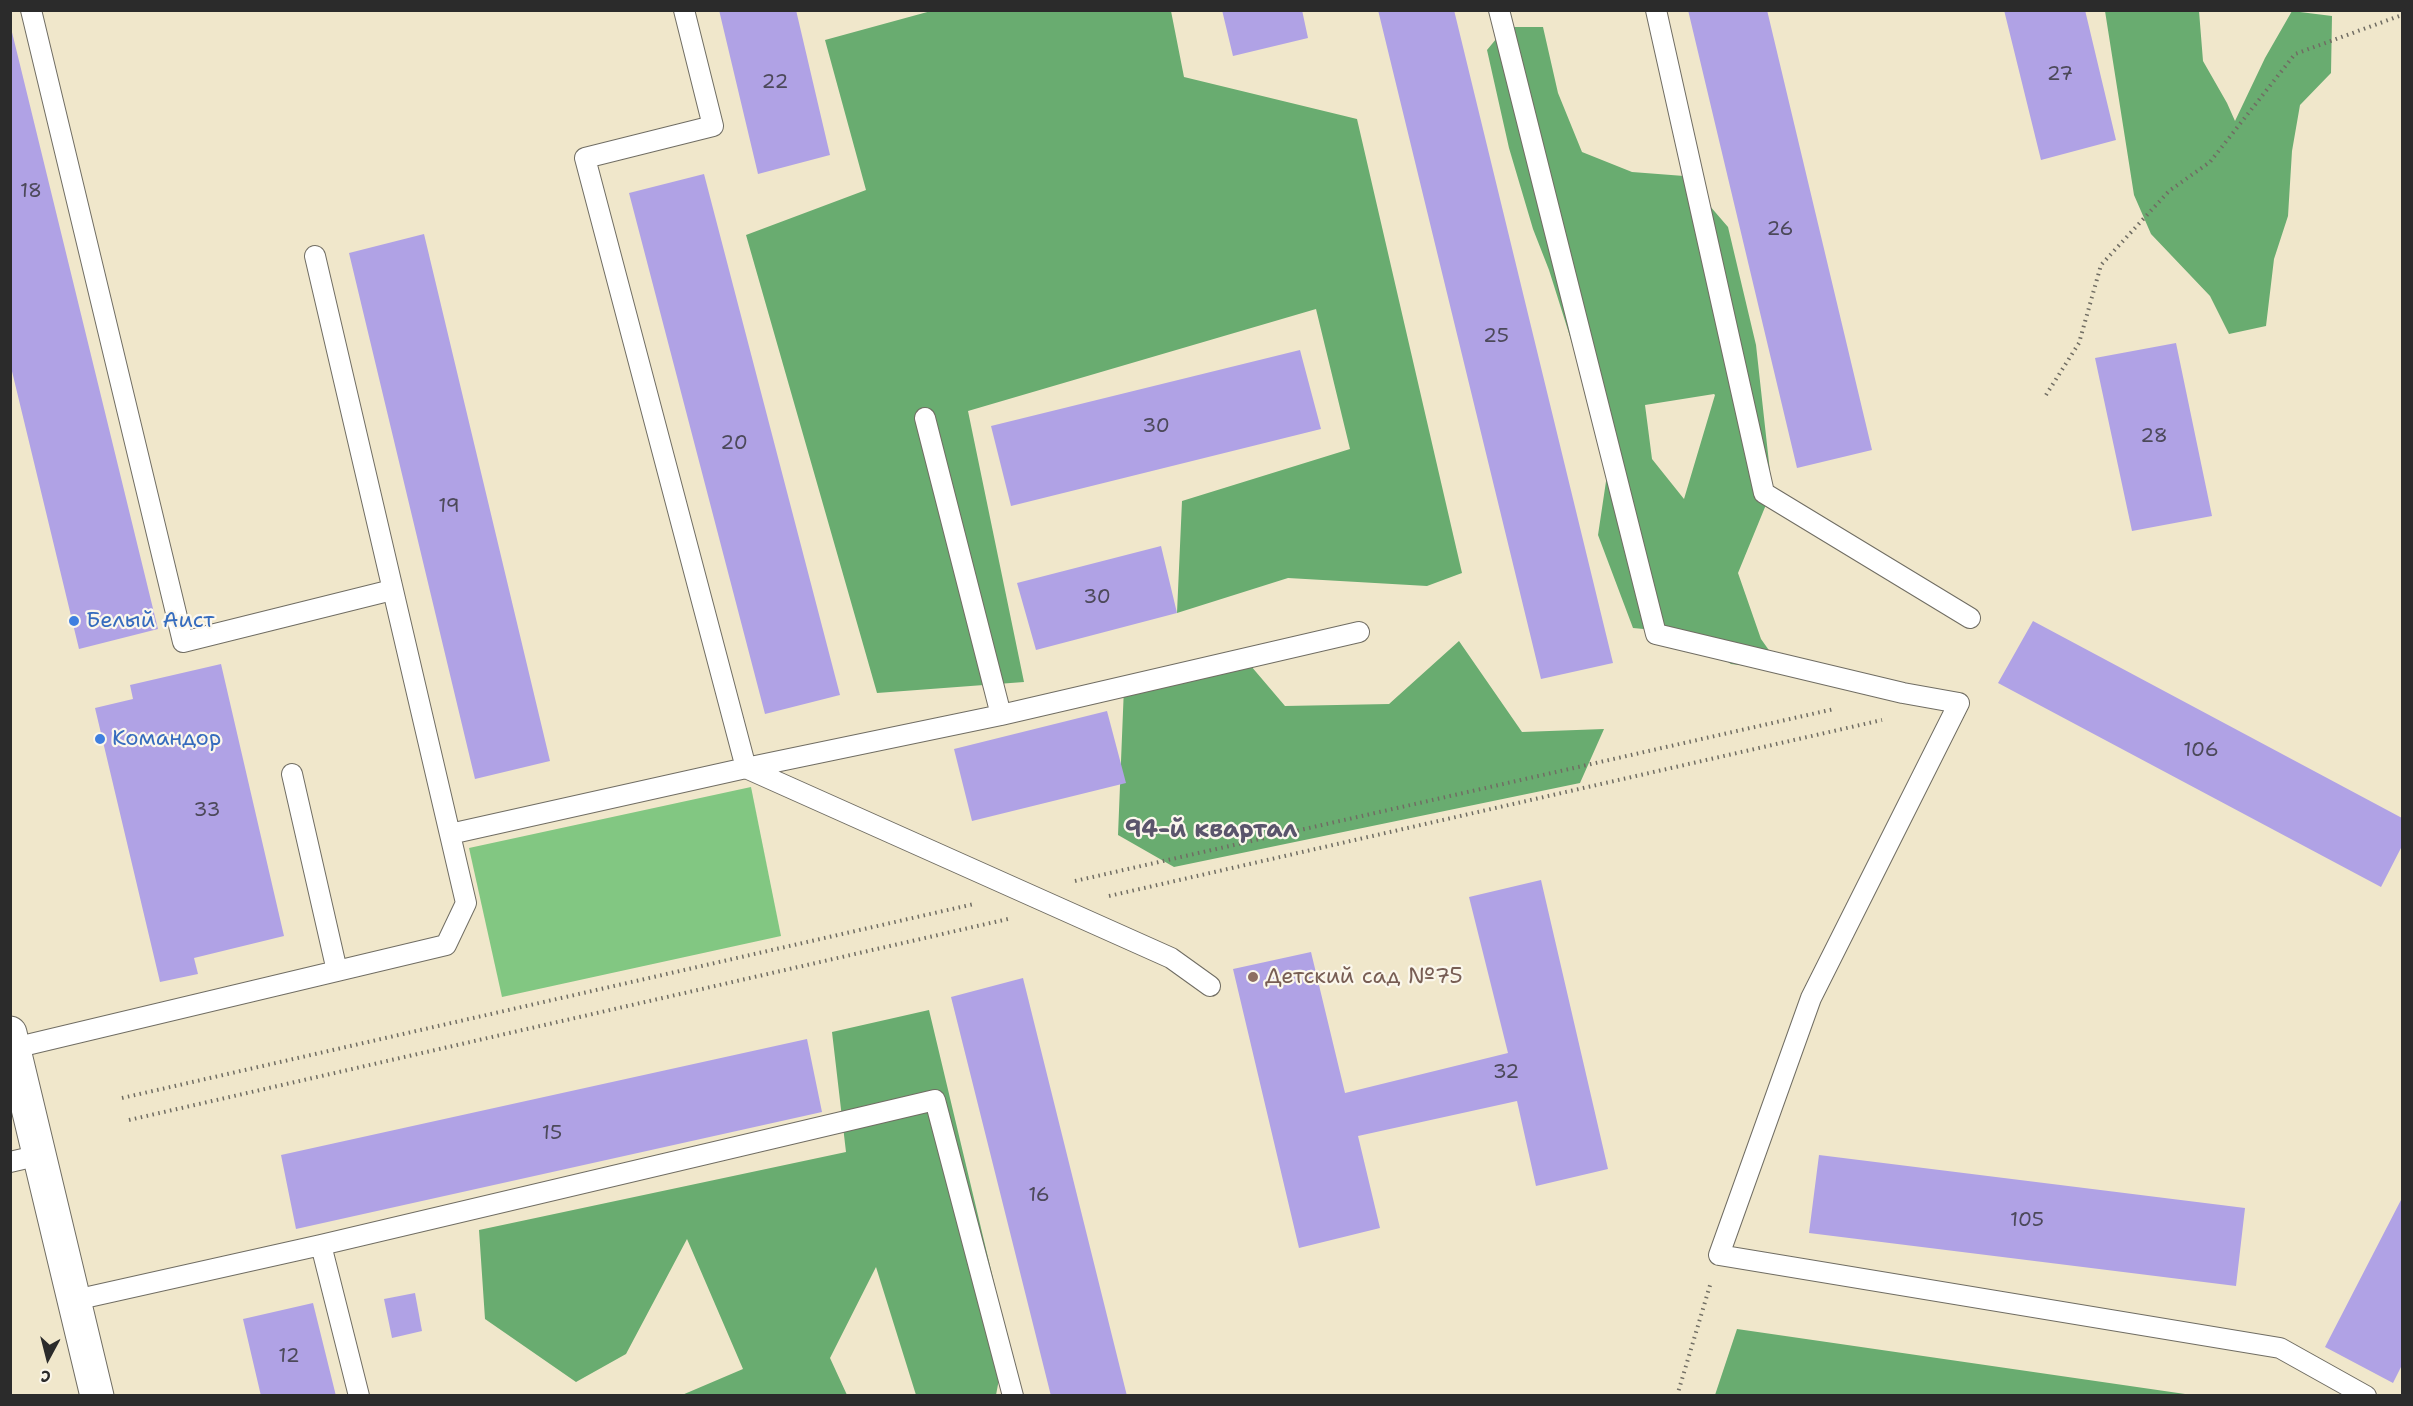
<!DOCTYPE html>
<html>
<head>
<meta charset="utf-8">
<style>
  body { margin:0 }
  #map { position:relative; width:2413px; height:1406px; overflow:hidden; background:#f0e7cb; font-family:"Shantell Sans",sans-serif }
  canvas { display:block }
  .frame { position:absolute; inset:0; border:12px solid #2b2b2b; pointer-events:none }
  .north { position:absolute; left:18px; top:1328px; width:60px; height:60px; -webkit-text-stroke:4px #fbf7ec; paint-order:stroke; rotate:187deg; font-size:16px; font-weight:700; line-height:24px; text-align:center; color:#2b2b2b }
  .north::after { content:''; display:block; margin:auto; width:21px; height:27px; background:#2b2b2b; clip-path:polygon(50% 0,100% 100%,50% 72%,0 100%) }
</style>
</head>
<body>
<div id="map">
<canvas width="2413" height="1406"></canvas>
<div class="frame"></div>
<div class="north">С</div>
</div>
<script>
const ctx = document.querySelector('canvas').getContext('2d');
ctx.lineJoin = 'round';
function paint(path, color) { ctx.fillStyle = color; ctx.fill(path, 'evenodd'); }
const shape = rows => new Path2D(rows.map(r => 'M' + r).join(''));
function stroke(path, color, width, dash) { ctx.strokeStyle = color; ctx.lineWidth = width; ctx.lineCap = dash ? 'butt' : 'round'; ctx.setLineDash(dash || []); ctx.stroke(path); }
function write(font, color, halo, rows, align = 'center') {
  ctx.font = font + ' "Shantell Sans",sans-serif'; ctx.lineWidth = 4.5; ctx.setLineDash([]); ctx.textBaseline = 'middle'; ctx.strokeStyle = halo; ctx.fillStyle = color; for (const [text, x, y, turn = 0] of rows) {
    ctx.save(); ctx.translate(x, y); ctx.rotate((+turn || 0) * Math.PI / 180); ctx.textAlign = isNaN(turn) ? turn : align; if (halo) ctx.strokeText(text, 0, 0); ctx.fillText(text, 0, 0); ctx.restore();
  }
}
const green = shape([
  [751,787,781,936,502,997,469,848]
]);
const forest = shape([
  [931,11,1171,11,1184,77,1357,119,1462,573,1427,586,1288,578,1177,613,1182,501,1350,449,1316,309,968,411,1024,682,877,693,746,235,866,190,825,40],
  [2105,11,2199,11,2203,61,2227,103,2235,121,2265,58,2292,11,2332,16,2331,73,2300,105,2292,151,2288,216,2274,259,2266,326,2229,334,2210,296,2151,234,2134,195],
  [1506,27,1543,27,1558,93,1582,152,1632,172,1684,176,1728,227,1756,345,1772,490,1738,573,1761,639,1783,670,1731,664,1686,633,1633,628,1598,535,1608,468,1595,416,1549,270,1533,229,1509,148,1487,50],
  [1714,394,1715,395,1684,499,1652,459,1645,405],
  [1459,641,1522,732,1604,729,1580,783,1174,867,1118,835,1124,687,1245,659,1285,706,1389,704],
  [929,1010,1007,1337,996,1395,916,1395,876,1267,830,1358,847,1395,682,1395,743,1369,687,1239,626,1354,576,1382,485,1319,479,1230,846,1152,832,1032],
  [1737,1329,2192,1395,1715,1395]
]);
const building = shape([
  [719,10,796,10,830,155,758,174],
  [1222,10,1302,10,1308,38,1233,56],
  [1378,10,1454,10,1613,663,1541,679],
  [1688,10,1767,10,1872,450,1797,468],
  [2004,10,2085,10,2116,140,2041,160],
  [10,24,158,629,79,649,10,363],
  [704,174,840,695,765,714,629,193],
  [424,234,550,761,475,779,349,253],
  [2176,343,2212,516,2132,531,2095,358],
  [1300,350,1321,429,1011,506,991,426],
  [1161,546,1177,613,1036,650,1017,583],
  [2033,621,2402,818,2402,846,2381,887,1998,683],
  [221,664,284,936,194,958,198,974,160,982,95,708,133,699,130,685],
  [1107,711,1126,783,972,821,954,749],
  [1541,880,1608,1169,1536,1186,1517,1101,1358,1136,1380,1228,1299,1248,1233,969,1311,952,1345,1093,1508,1053,1469,897],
  [1023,978,1127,1396,1051,1396,951,997],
  [807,1039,822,1112,296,1229,281,1155],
  [1819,1155,2245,1208,2236,1286,1809,1233],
  [2402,1198,2402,1365,2393,1383,2325,1347],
  [415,1293,422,1331,392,1338,384,1299],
  [313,1303,336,1396,261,1396,243,1319]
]);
const path = shape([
  [2046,395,2079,343,2101,265,2169,191,2210,162,2295,54,2402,15],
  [1075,881,1834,709],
  [1109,896,1882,720],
  [122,1098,974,904],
  [129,1120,1008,919],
  [1677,1396,1711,1282]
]);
const lane = shape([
  [31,10,183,642,392,590],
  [684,10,713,126,585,158,746,768,1171,958,1210,986],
  [1499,10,1656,634,1903,693,1959,703,1811,998,1719,1255,2280,1348,2366,1396],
  [1656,10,1764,493,1970,618],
  [1001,715,1359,632],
  [292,774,337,971],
  [450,834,746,768,1001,715,925,418],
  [14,1048,446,945,466,903,315,256],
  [10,1162,40,1155],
  [321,1245,359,1396],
  [75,1300,321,1245,935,1100,1013,1396]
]);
const street = shape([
  [10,1033,97,1396]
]);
const markers = [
  [74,621,6,"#3f7fe0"],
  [100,739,6,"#3f7fe0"],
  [1253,977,6,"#8d6e63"]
];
const numberNames = [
  ["27",2060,75],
  ["22",775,83],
  ["18",31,192],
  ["26",1780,230],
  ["25",1496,337],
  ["30",1156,427],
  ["28",2154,437],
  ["20",734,444],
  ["19",449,507],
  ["30",1097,598],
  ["106",2201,751],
  ["33",207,811],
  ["32",1506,1073],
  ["15",552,1134],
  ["16",1039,1196],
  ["105",2027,1221],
  ["12",289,1357]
];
const shopNames = [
  ["Белый Аист",86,621],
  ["Командор",112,739]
];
const educationNames = [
  ["Детский сад №75",1265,977]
];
const neighbourhoodNames = [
  ["94-й квартал",1211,831]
];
paint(green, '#82c782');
paint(forest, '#69ac70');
paint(building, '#b0a2e5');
stroke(lane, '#706d63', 22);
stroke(street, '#706d63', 35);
stroke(path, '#706d63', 4, [1.5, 4.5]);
stroke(lane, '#fff', 20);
stroke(street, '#fff', 33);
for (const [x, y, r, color] of markers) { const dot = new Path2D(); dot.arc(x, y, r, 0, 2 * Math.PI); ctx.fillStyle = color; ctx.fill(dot); stroke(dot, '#fbf7ec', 2); }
write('20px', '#4c495a', null, numberNames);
write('22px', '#366cbe', '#fbf7ec', shopNames, 'left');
write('22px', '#785e54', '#fbf7ec', educationNames, 'left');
write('bold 24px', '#5a556c', '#fbf7ec', neighbourhoodNames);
</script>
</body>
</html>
